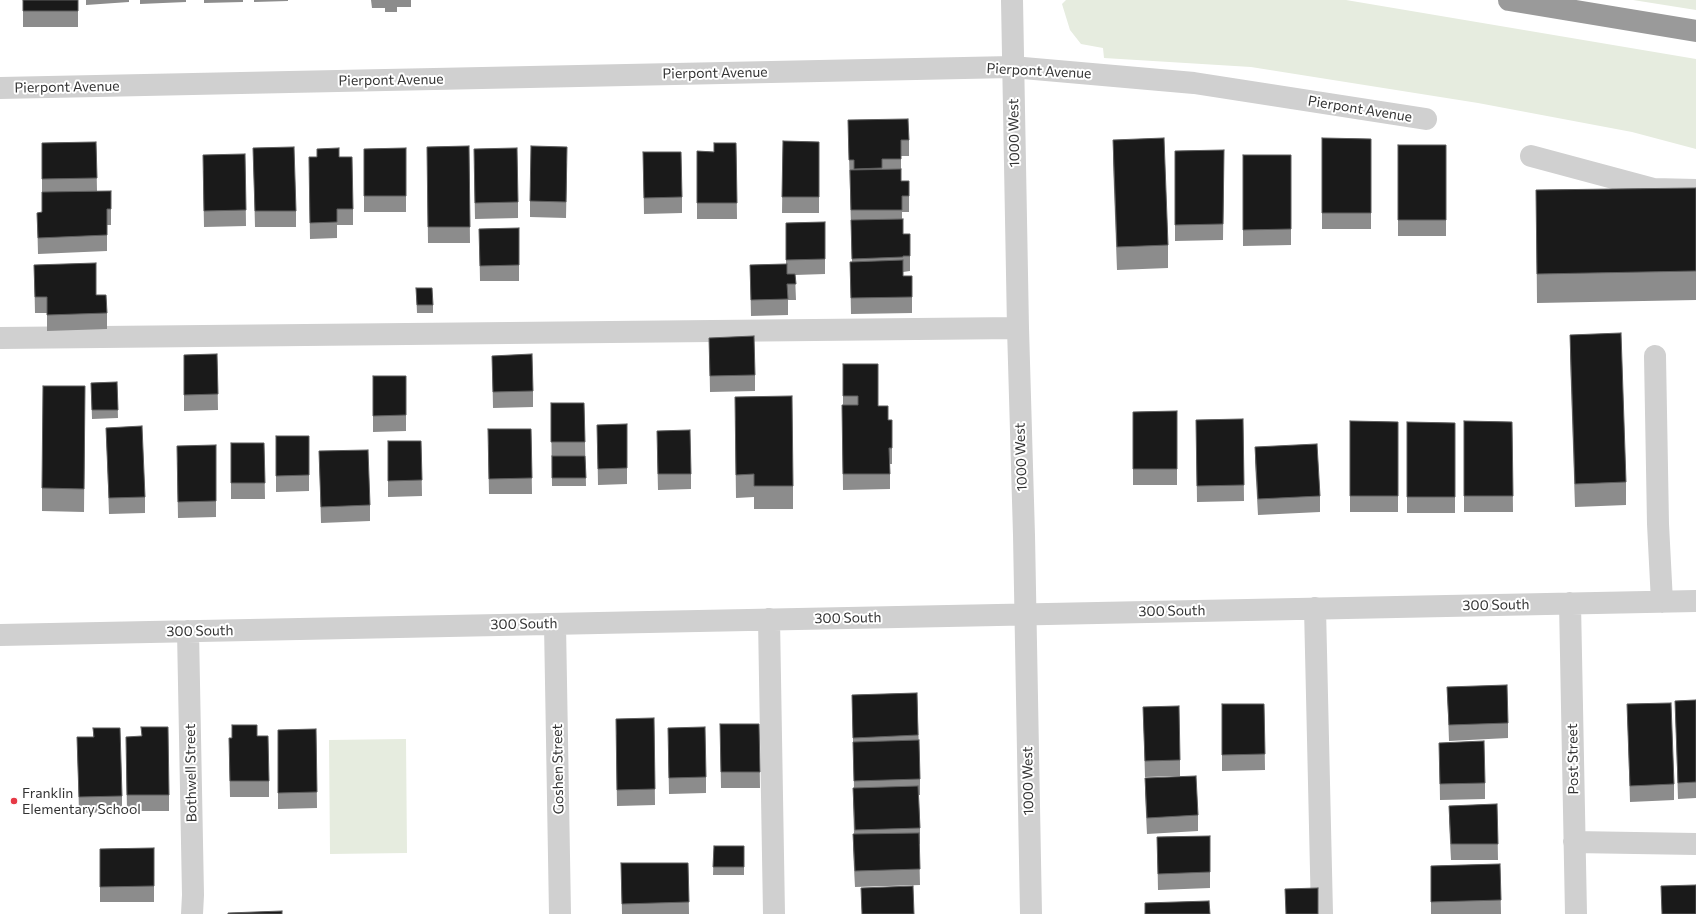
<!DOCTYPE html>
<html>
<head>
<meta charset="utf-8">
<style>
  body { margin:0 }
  canvas { display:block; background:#fff }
</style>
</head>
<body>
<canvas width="1696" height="914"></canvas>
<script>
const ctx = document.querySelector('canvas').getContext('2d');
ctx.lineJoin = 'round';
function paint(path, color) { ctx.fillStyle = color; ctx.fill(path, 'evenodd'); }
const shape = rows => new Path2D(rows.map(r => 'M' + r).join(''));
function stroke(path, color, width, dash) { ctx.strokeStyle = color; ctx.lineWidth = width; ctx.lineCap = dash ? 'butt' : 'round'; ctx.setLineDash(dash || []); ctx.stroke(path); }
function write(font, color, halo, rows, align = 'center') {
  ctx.font = font + ' Commissioner,sans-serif'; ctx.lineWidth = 4; ctx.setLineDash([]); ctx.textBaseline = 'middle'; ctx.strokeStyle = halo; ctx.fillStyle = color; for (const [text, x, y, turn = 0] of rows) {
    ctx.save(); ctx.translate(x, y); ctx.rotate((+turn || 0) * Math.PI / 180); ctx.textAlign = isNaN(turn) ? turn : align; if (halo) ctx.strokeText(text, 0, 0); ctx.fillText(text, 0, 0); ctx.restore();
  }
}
const green = shape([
  [1066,0,1346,0,1696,59,1696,149,1632,132,1478,103,1251,67,1104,58,1103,48,1081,44,1070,30,1062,4],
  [1633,0,1696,0,1696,10],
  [406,739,407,853,330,854,329,740]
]);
const minor = shape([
  [1012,0,1018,328,1024,535,1031,914],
  [0,88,1012,67,1194,83,1426,119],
  [1531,156,1654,189,1696,190],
  [0,338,1018,328],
  [1655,356,1658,524,1662,602],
  [1570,603,1576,914],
  [1315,608,1322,914],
  [769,619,774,914],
  [555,624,560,914],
  [188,631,193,895,192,914],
  [0,635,1696,601],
  [1574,842,1696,844]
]);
const highway = shape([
  [1509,0,1696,31]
]);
const wall = shape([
  [23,0,78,0,78,27,23,27],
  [86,0,129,0,129,2,86,5],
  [140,0,186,0,186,2,140,4],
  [204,0,243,0,243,2,204,3],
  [254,0,288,0,288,1,254,2],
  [371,0,411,0,411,7,397,7,397,12,385,12,385,8,372,8],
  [848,120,909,140,909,156,901,156,901,181,909,181,909,212,902,212,902,219,903,234,910,234,910,271,903,272,903,276,912,276,912,313,851,314,850,262,852,262],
  [1322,138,1371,139,1371,229,1322,229],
  [1113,140,1168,245,1168,268,1117,270,1113,163],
  [783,141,819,142,819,213,782,213],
  [96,142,97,191,111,191,111,225,107,225,107,251,38,254,37,213,42,213,42,143],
  [736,143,737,219,697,219,697,151,714,152],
  [1398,145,1446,145,1446,236,1398,236],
  [469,146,470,243,428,243,427,147],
  [253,148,296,211,296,227,255,227],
  [406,148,406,212,364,212,364,149],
  [1224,150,1223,240,1175,241,1175,151],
  [643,152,682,197,682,213,644,214],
  [245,154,246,226,204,227,203,171],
  [1243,155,1291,155,1291,245,1243,246],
  [339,157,353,209,353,225,337,225,337,238,310,239,309,173],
  [567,163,566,218,530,217,530,201],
  [474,165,518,202,518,218,475,219],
  [1696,188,1696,300,1537,303,1536,190],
  [825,222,825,274,795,275,796,300,788,300,788,315,751,316,750,265,786,264,786,223],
  [519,228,519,281,480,281,479,229],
  [34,265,96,295,107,313,107,329,47,331,47,313,35,313],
  [416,288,433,305,433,313,417,313],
  [1570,335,1626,482,1626,505,1575,507,1570,358],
  [709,338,755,375,755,391,710,392],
  [217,354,218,410,184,411,184,355],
  [492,356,533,391,533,407,493,408],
  [843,364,878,406,888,420,892,420,892,464,890,464,890,489,843,490,842,405,843,405],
  [373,376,406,376,406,431,373,432],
  [117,382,118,418,92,419,91,383],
  [85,386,84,512,42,511,42,488],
  [551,403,584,403,586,486,552,486],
  [1177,411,1177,485,1133,485,1133,412],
  [1243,419,1244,501,1197,502,1196,420],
  [735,420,793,486,793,509,754,509,754,497,736,498],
  [1350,421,1398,422,1398,512,1350,512],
  [1464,421,1512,422,1513,512,1464,512],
  [1407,422,1455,423,1455,513,1407,513],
  [597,425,627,468,627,484,598,485],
  [106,428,145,497,145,513,109,514],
  [531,429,532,494,489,494,488,445],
  [276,436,309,436,309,491,276,492],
  [388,441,421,441,422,496,388,497],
  [231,443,264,443,265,499,231,499],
  [657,447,691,474,691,489,658,490],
  [1255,447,1320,496,1320,512,1258,515,1255,463],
  [319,451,370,505,370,521,321,523],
  [177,462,216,501,216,517,178,518],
  [1447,687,1508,723,1508,738,1449,741],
  [917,693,920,779,920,795,919,795,920,828,920,844,919,844,920,885,855,887,853,850,853,834,854,834,853,804,853,788,854,788,852,695],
  [1696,700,1696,798,1678,799,1675,701],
  [1222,704,1264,704,1265,770,1222,771],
  [1627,704,1674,784,1674,800,1630,802],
  [1143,707,1180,760,1180,776,1145,777],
  [654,718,655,805,617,806,616,735],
  [720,724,759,724,760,788,721,788],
  [93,728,122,796,122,812,79,813,77,737,93,737],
  [316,729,317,808,278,809,278,730],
  [257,736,269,781,269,797,230,797,229,754],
  [1439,743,1485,783,1485,799,1440,800],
  [668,744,706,777,706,793,669,794],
  [126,753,169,795,169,811,127,811],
  [1145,778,1198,815,1198,831,1147,834,1145,794],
  [1497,804,1498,860,1451,860,1449,822,1449,806],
  [1210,836,1210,888,1158,890,1157,837],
  [714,846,744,846,744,875,713,875],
  [154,848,154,902,100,902,100,849],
  [621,863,688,863,689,914,622,914],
  [1500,864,1501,914,1431,914,1431,866]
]);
const building = shape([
  [23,0,78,0,78,11,23,11,23,0],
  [908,119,909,140,901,140,901,159,882,159,882,168,854,169,854,160,849,160,848,120,908,119],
  [1164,138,1168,245,1117,247,1113,140,1164,138],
  [1322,138,1371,139,1371,213,1322,213,1322,138],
  [783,141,819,142,819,197,782,197,783,141],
  [96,142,97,178,42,179,42,143,96,142],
  [714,143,736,143,737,203,697,203,697,151,714,152,714,143],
  [1398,145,1446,145,1446,220,1398,220,1398,145],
  [469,146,470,227,428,227,427,147,469,146],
  [531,146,567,147,566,202,530,201,531,146],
  [294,147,296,211,255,211,253,148,294,147],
  [339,148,339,157,352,157,353,209,337,209,337,222,310,223,309,157,317,157,317,149,339,148],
  [406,148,406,196,364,196,364,149,406,148],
  [517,148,518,202,475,203,474,149,517,148],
  [1224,150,1223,224,1175,225,1175,151,1224,150],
  [643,152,681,152,682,197,644,198,643,152],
  [245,154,246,210,204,211,203,155,245,154],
  [1243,155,1291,155,1291,229,1243,230,1243,155],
  [901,169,901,181,909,181,909,196,902,196,902,210,851,210,850,170,901,169],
  [1696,188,1696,271,1537,274,1536,190,1696,188],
  [111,191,111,209,107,209,107,235,38,238,37,213,42,212,42,192,111,191],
  [903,219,903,234,910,234,910,256,903,256,903,257,852,259,851,220,903,219],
  [825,222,825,259,786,260,786,223,825,222],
  [519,228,519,265,480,266,479,229,519,228],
  [903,260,903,276,912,276,912,297,851,298,850,262,903,260],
  [96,263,96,295,106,295,107,313,47,315,47,297,35,297,34,265,96,263],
  [787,264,787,274,795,274,796,284,787,284,788,299,751,300,750,265,787,264],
  [416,288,432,288,433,305,417,305,416,288],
  [1621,333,1626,482,1575,484,1570,335,1621,333],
  [754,336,755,375,710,376,709,338,754,336],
  [217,354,218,394,184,395,184,355,217,354],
  [532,354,533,391,493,392,492,356,532,354],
  [843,364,878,364,878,406,888,406,888,420,892,420,892,448,889,448,890,474,843,474,842,405,858,405,858,396,843,396,843,364],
  [373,376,406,376,406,415,373,416,373,376],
  [117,382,118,410,92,410,91,383,117,382],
  [43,386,85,386,84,489,42,488,43,386],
  [792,396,793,486,754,486,754,474,736,475,735,397,792,396],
  [551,403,584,403,585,442,551,442,551,403],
  [1177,411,1177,469,1133,469,1133,412,1177,411],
  [1243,419,1244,485,1197,486,1196,420,1243,419],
  [1350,421,1398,422,1398,496,1350,496,1350,421],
  [1464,421,1512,422,1513,496,1464,496,1464,421],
  [1407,422,1455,423,1455,497,1407,497,1407,422],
  [627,424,627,468,598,469,597,425,627,424],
  [142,426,145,497,109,498,106,428,142,426],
  [488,429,531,429,532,478,489,479,488,429],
  [690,430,691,474,658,474,657,431,690,430],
  [276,436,309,436,309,475,276,476,276,436],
  [388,441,421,441,422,480,388,481,388,441],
  [231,443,264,443,265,483,231,483,231,443],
  [1317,444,1320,496,1258,499,1255,447,1317,444],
  [216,445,216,501,178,502,177,446,216,445],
  [368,450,370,505,321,507,319,451,368,450],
  [552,456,585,456,586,478,552,478,552,456],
  [1507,685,1508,723,1449,725,1447,687,1507,685],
  [917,693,918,735,853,738,852,695,917,693],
  [1696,700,1696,782,1678,783,1675,701,1696,700],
  [1671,703,1674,784,1630,786,1627,704,1671,703],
  [1222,704,1264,704,1265,754,1222,755,1222,704],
  [1179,706,1180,760,1145,761,1143,707,1179,706],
  [654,718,655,789,617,790,616,719,654,718],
  [720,724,759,724,760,772,721,772,720,724],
  [232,725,257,725,257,736,268,736,269,781,230,781,229,738,232,738,232,725],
  [141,727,168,727,169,795,127,795,126,737,142,736,141,727],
  [705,727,706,777,669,778,668,728,705,727],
  [93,728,120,728,122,796,79,797,77,737,94,737,93,728],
  [316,729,317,792,278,793,278,730,316,729],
  [919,740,920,779,854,781,853,742,919,740],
  [1484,741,1485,783,1440,784,1439,743,1484,741],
  [1196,776,1198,815,1147,818,1145,778,1196,776],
  [918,786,920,828,855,830,853,788,918,786],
  [1497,804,1498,844,1451,844,1449,806,1497,804],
  [919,833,920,869,855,871,853,834,919,833],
  [1210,836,1210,872,1158,874,1157,837,1210,836],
  [714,846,744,846,744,867,713,867,714,846],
  [154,848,154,886,100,887,100,849,154,848],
  [621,863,688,863,689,902,622,904,621,863],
  [1500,864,1501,900,1431,902,1431,866,1500,864],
  [1696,885,1696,914,1662,914,1661,886,1696,885],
  [913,886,914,914,862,914,861,888,913,886],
  [1318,888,1318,914,1286,914,1285,889,1318,888],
  [1209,901,1210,914,1145,914,1145,903,1209,901],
  [282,911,282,914,228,914,228,913,282,911]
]);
const markers = [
  [14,801,4,"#e63946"]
];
const streetNames = [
  ["Pierpont Avenue",1039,71,3],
  ["Pierpont Avenue",715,73,-1],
  ["Pierpont Avenue",391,80,-1],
  ["Pierpont Avenue",67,87,-1],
  ["Pierpont Avenue",1360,109,9],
  ["1000 West",1014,133,-91],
  ["1000 West",1021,457,-92],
  ["300 South",1496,605,-1],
  ["300 South",1172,611,-1],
  ["300 South",848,618,-1],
  ["300 South",524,624,-1],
  ["300 South",200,631,-1],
  ["Post Street",1573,759,-91],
  ["Goshen Street",558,769,-91],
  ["Bothwell Street",191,773,-91],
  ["1000 West",1028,781,-91]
];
const poiNames = [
  ["Franklin",22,793],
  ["Elementary School",22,809]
];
paint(green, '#e6ecdf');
stroke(minor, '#d0d0d0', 22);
stroke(highway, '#9a9a9a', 22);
paint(wall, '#8c8c8c');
paint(building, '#1a1a1a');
stroke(building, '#5f5f5f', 1);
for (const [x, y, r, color] of markers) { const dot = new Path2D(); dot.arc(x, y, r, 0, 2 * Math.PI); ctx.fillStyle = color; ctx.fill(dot); stroke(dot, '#fff', 1.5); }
write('14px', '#333', '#fff', streetNames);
write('14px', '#333', '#fff', poiNames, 'left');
</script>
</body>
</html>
